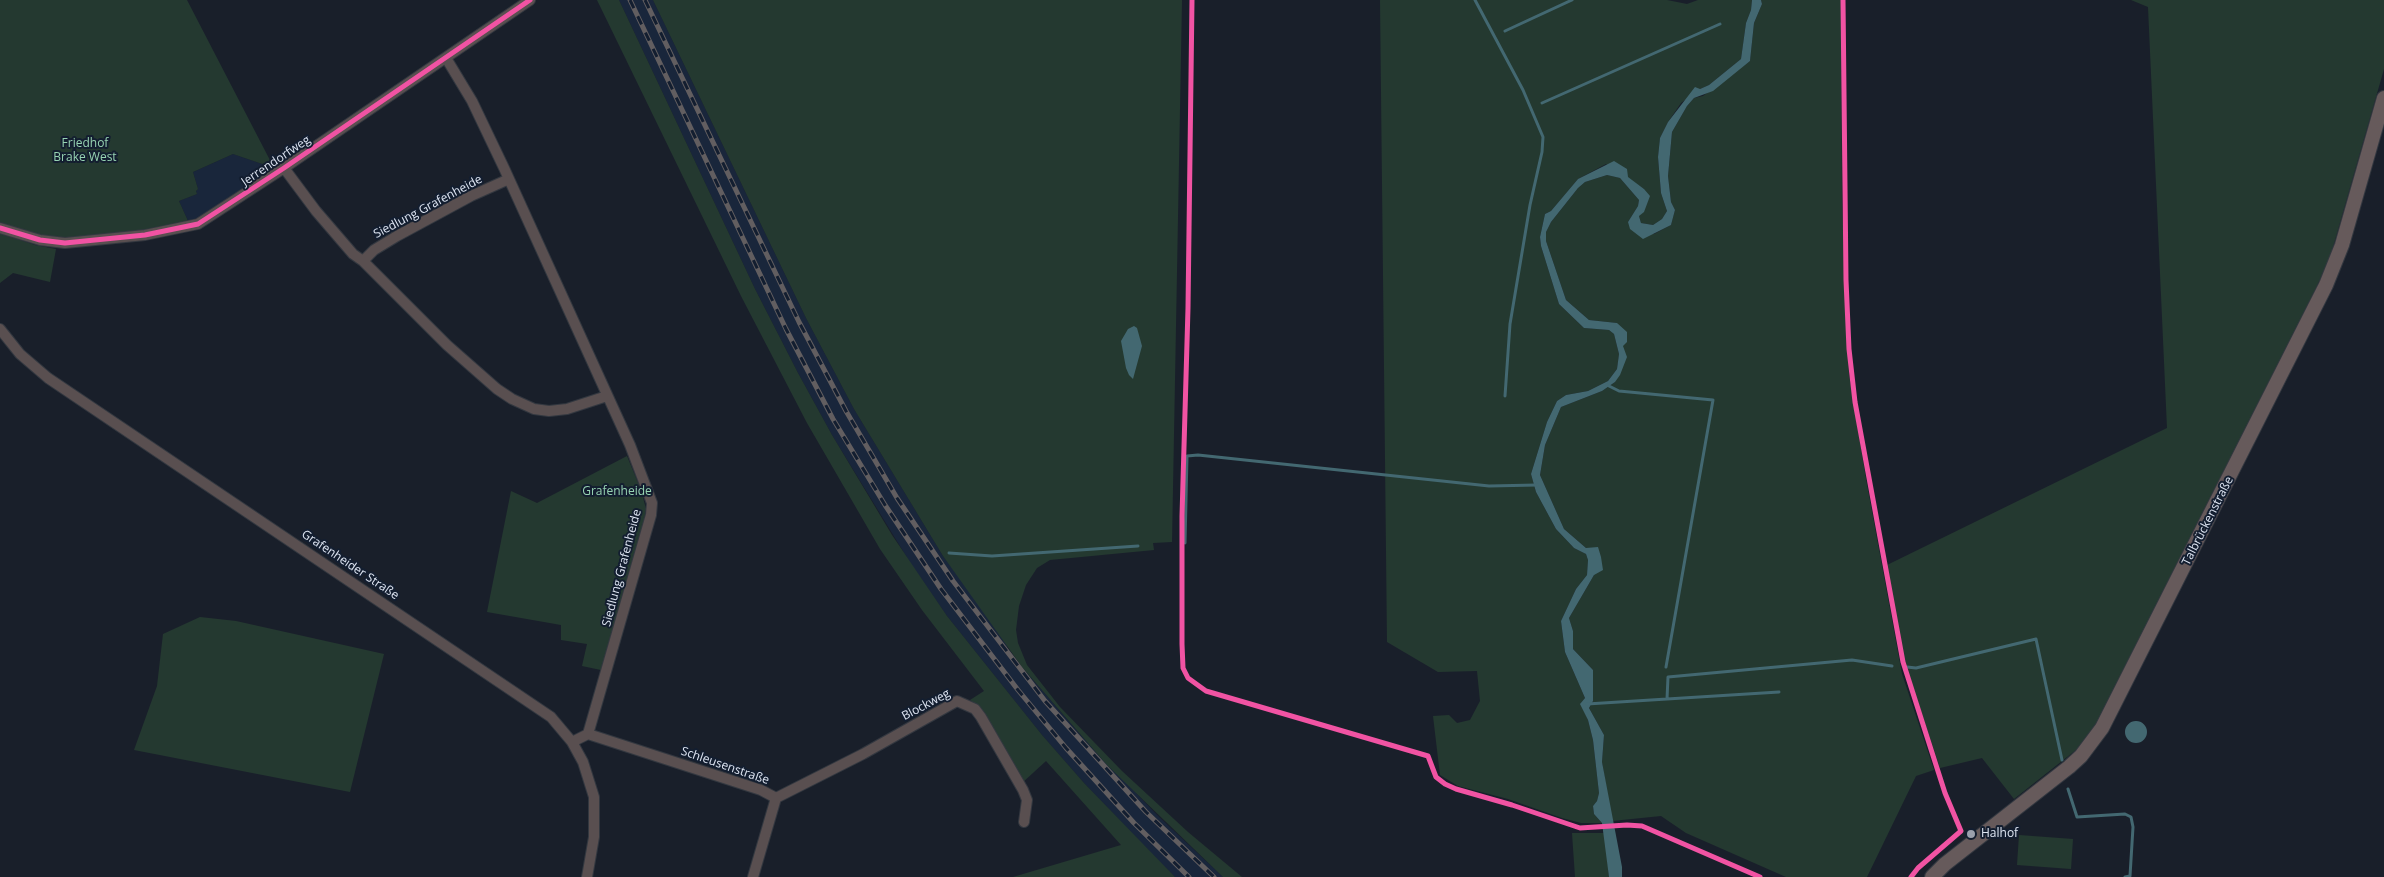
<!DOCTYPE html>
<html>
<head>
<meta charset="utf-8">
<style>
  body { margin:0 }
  canvas { display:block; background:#191f2a }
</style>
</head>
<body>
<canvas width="2384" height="877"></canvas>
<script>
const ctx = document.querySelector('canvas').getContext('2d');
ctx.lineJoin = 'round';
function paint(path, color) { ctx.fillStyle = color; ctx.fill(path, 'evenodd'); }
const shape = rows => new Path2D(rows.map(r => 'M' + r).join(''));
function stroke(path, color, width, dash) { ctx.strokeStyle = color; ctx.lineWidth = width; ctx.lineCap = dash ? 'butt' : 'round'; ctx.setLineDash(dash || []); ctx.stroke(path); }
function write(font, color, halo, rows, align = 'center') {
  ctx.font = font + ' "Open Sans",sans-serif'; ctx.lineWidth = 4; ctx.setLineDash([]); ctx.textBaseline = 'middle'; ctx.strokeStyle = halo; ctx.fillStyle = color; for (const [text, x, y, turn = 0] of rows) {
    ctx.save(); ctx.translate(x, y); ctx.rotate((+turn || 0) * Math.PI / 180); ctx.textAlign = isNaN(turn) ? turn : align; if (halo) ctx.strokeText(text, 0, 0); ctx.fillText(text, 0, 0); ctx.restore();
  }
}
const built = shape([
  [619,0,653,0,806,318,854,409,943,556,1006,637,1007,647,1022,667,1079,733,1157,815,1223,877,1175,877,1158,860,1084,783,1042,735,947,616,911,564,832,435,798,373,755,289],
  [233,154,274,168,201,217,188,221,179,201,197,194,196,191,198,189,193,172]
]);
const green = shape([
  [0,0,187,0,274,168,233,154,193,172,198,189,196,191,197,194,179,201,188,221,174,225,124,234,55,238,28,232,0,222],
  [597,0,619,0,755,289,798,373,832,435,892,535,947,616,1042,735,1084,783,1175,877,1013,877,1121,845,1046,761,1022,783,1018,778,986,715,970,700,984,691,922,610,880,549,807,423,741,296],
  [653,0,1182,0,1172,542,1153,543,1154,550,1050,560,1037,568,1026,585,1019,606,1016,630,1018,643,1027,665,1060,707,1122,771,1188,832,1242,877,1223,877,1107,765,1022,667,943,556,854,409,806,318],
  [1380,0,1667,0,1687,4,1698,0,1752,0,1751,10,1746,23,1741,59,1709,85,1700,89,1681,103,1668,122,1660,138,1658,157,1661,193,1667,211,1662,219,1653,225,1641,223,1639,216,1644,189,1606,164,1578,179,1551,211,1545,214,1540,237,1541,246,1559,304,1584,328,1609,330,1614,334,1619,354,1617,369,1608,381,1588,391,1566,395,1557,401,1547,422,1531,474,1536,492,1556,529,1574,548,1586,554,1588,560,1587,575,1576,589,1561,621,1565,652,1585,698,1581,703,1588,720,1593,740,1599,793,1597,801,1593,806,1594,814,1602,823,1581,823,1562,818,1508,799,1458,786,1440,775,1433,716,1449,715,1457,723,1470,720,1480,701,1477,671,1438,672,1387,642],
  [1761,0,1841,0,1842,204,1849,374,1866,479,1902,674,1934,770,1916,776,1867,877,1786,877,1686,833,1661,816,1612,821,1602,762,1604,735,1589,708,1593,701,1593,670,1573,649,1573,631,1569,618,1594,575,1586,548,1564,529,1540,475,1545,445,1561,407,1602,391,1615,382,1623,346,1617,323,1589,320,1566,300,1546,241,1546,232,1551,222,1578,188,1585,182,1607,175,1620,178,1639,200,1638,206,1628,222,1654,234,1671,225,1675,210,1671,202,1668,176,1672,132,1687,106,1694,98,1703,96,1750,61,1754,23,1762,4],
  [2131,0,2384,0,2384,69,2331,254,2317,286,2095,728,2081,746,2014,799,1982,758,1940,768,1904,660,1887,565,2167,428,2148,7],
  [0,233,35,245,56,249,50,282,13,273,0,283],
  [627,456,641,490,646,509,644,521,601,670,582,666,587,644,561,640,561,625,487,612,511,491,537,503],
  [200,617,236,621,384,654,350,792,134,750,157,686,163,634],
  [1572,833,1605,833,1609,877,1575,877],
  [2019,835,2073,839,2071,869,2017,865]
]);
const water = shape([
  [1752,0,1761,0,1762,4,1754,23,1750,61,1713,91,1694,98,1687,106,1672,132,1668,176,1671,202,1675,210,1671,225,1643,239,1630,229,1628,222,1638,206,1639,200,1620,178,1607,175,1585,182,1578,188,1551,222,1546,232,1546,241,1566,300,1589,320,1617,323,1627,332,1627,342,1623,346,1627,357,1620,375,1615,382,1602,391,1561,407,1545,445,1540,475,1564,529,1586,548,1598,547,1601,557,1603,570,1594,575,1569,618,1573,631,1573,649,1593,670,1593,701,1589,708,1604,735,1602,762,1622,867,1622,877,1609,877,1602,823,1594,814,1593,806,1597,801,1599,793,1593,740,1588,720,1580,704,1585,698,1565,652,1561,621,1576,589,1587,575,1588,560,1586,554,1574,548,1556,529,1536,492,1531,474,1547,422,1557,401,1566,395,1588,391,1608,381,1617,369,1619,354,1614,334,1609,330,1584,328,1559,304,1541,246,1540,237,1545,214,1551,211,1578,179,1614,161,1627,169,1628,177,1644,189,1650,196,1644,212,1639,216,1641,223,1653,225,1662,219,1667,211,1661,193,1658,157,1660,138,1668,122,1695,87,1700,89,1709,85,1741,59,1746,23,1751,10],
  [1134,326,1137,328,1142,346,1133,379,1129,375,1126,368,1121,341,1128,329],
  '2125 732a11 11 0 1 1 22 0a11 11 0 1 1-22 0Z'
]);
const stream = shape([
  [1475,0,1523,90,1543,137,1542,152,1530,205,1510,324,1505,396],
  [1505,31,1572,0],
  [1542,103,1720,24],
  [1607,385,1619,391,1713,400,1666,667],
  [1185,543,1187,456,1198,455,1489,486,1537,485],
  [949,553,992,556,1138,546],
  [1907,667,1916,668,2036,639,2062,760],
  [1667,699,1668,677,1852,660,1892,666],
  [1587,704,1779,692],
  [2068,789,2077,817,2125,814,2131,817,2133,827,2130,876,2125,877]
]);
const street = shape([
  [446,58,472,101,504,168,630,445,652,503,651,515,588,734,572,742],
  [284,168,316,211,353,254,363,261],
  [509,179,471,196,397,236,374,250,363,261,447,345,497,389,512,399,534,409,549,411,567,409,607,396],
  [0,228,40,240,65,243,145,235,198,224,284,168,530,0],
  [0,329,20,354,48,378,551,717,572,742,583,762,594,797,594,837,587,877],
  [588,734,761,790,776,798],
  [776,798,863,754,957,701,975,709,981,717,1023,790,1027,800,1024,822],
  [753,877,776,798]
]);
const secondary = shape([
  [1932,877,1945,864,2069,767,2081,756,2102,728,2326,285,2342,245,2384,98]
]);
const rail = shape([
  [630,0,786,329,833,419,885,505,941,589,1018,690,1066,748,1134,823,1189,877],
  [645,0,799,322,846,411,897,498,953,581,1045,701,1146,812,1214,877]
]);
const cycleway = shape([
  [1192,0,1188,308,1182,516,1182,644,1183,668,1188,678,1206,691,1428,756,1436,777,1445,784,1456,789,1512,805,1580,828,1627,825,1642,826,1760,877],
  [1843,0,1846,280,1849,349,1855,402,1903,662,1945,793,1961,831,1918,868,1911,877],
  [0,228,40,240,65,243,145,235,198,224,284,168,530,0]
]);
const markers = [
  [1971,834,5,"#9aa0ad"]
];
const parkNames = [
  ["Friedhof",85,144],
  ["Brake West",85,158],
  ["Grafenheide",617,492]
];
const streetNames = [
  ["Jerrendorfweg",276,161,-34],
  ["Siedlung Grafenheide",428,207,-28],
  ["Talbrückenstraße",2208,521,-63],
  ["Grafenheider Straße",350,565,34],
  ["Siedlung Grafenheide",622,568,-75],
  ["Blockweg",926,705,-28],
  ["Schleusenstraße",725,766,19]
];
const poiNames = [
  ["Halhof",1981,834]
];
paint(built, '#19263b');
paint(green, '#243930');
paint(water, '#436871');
stroke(stream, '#436871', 3);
stroke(street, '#333840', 12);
stroke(secondary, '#333840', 16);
stroke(street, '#594f50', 10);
stroke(secondary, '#665a5b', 14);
stroke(rail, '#625e60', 5);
stroke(rail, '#131e30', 3, [9]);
stroke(cycleway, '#f153a3', 5);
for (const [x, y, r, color] of markers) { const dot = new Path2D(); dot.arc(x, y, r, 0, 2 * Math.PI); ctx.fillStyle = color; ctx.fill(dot); stroke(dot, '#131e30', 2); }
write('12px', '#97d3b2', '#131e30', parkNames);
write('12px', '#dfe6f3', '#131e30', streetNames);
write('12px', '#dfe6f3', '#131e30', poiNames, 'left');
</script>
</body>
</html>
